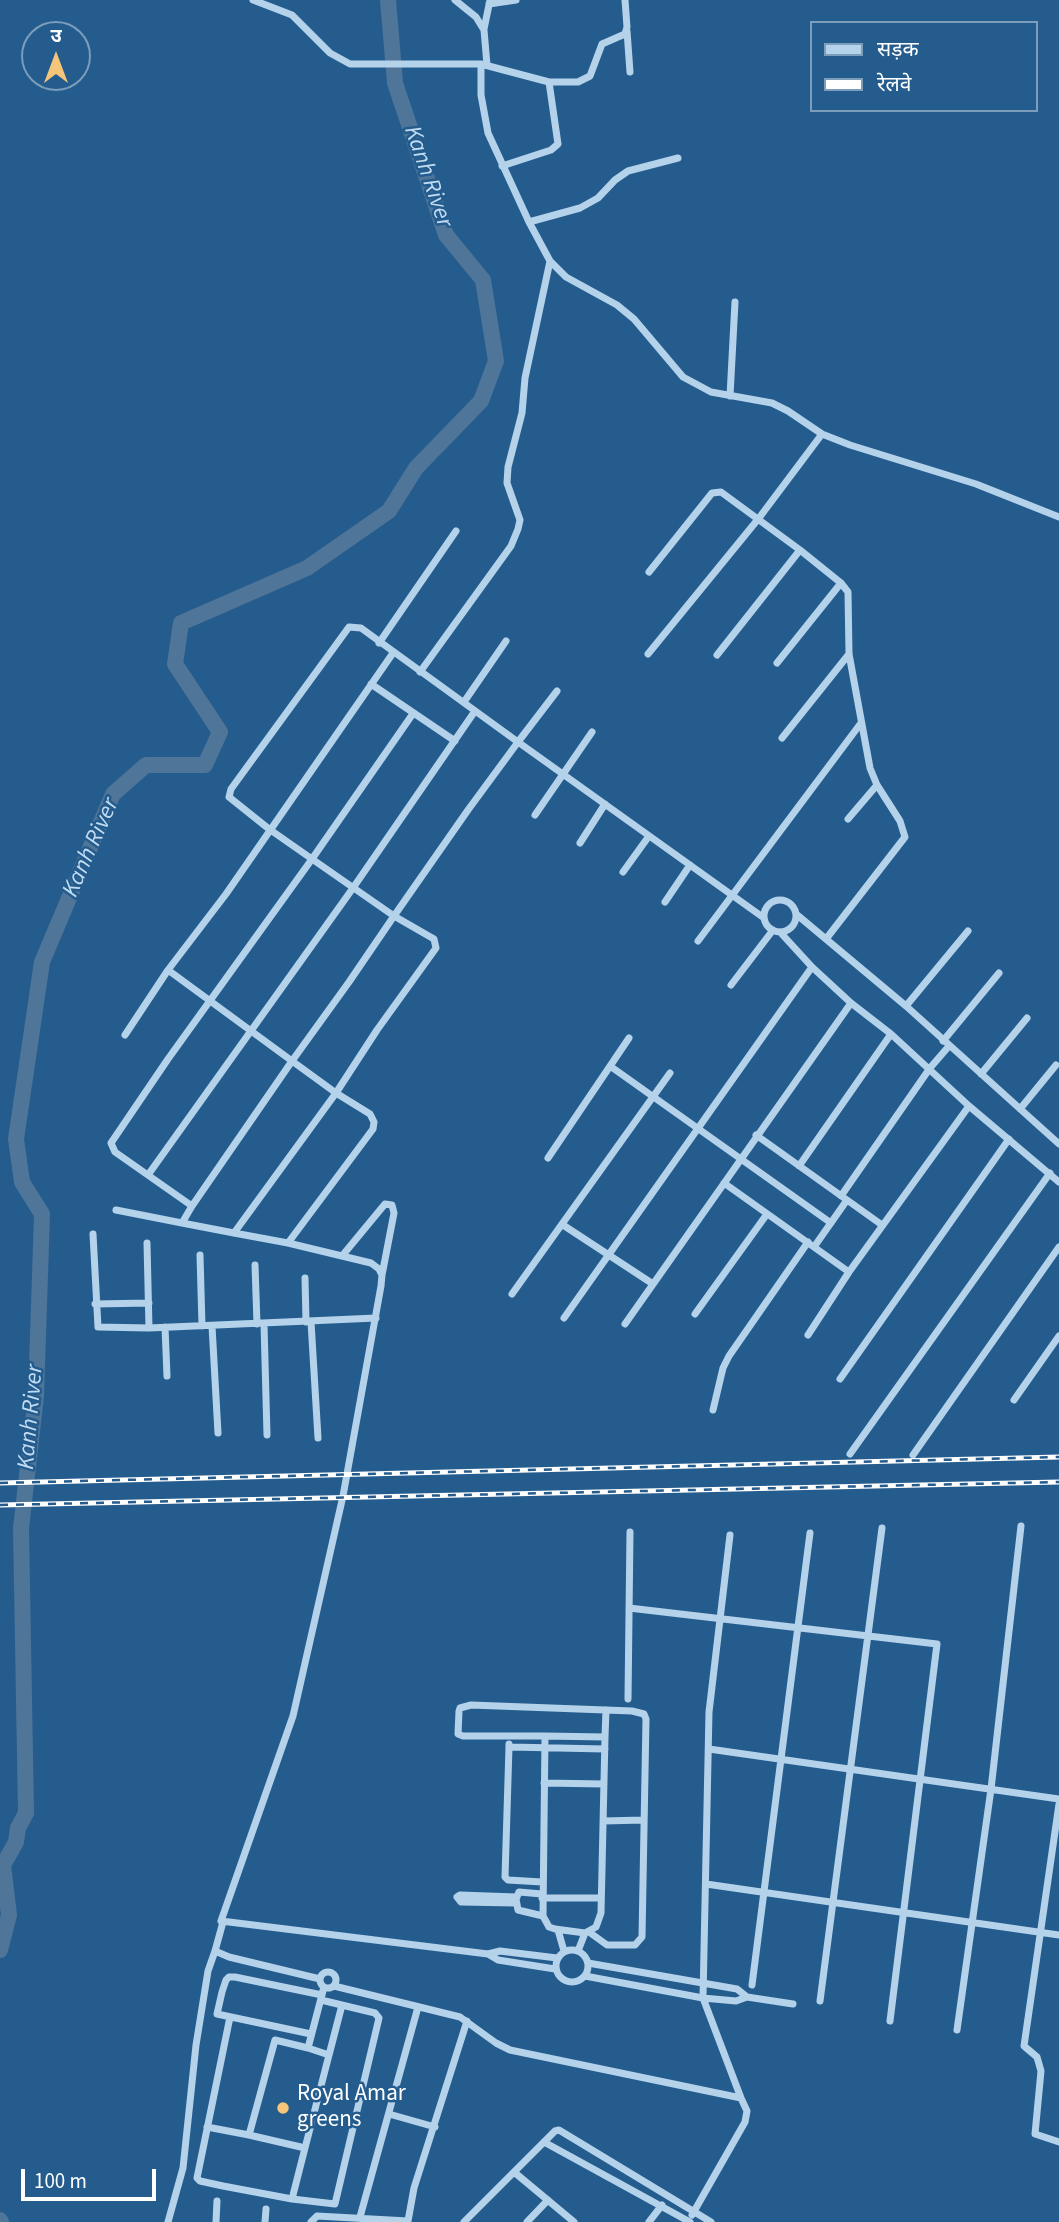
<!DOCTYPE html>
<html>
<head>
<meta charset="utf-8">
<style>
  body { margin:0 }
  #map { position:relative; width:1059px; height:2222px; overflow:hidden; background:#255c8e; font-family:"Source Sans 3","Noto Sans Devanagari",sans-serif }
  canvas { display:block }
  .legend { position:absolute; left:810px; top:21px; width:228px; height:91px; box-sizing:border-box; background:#255c8e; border:2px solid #7c9dbb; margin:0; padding:9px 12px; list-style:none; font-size:21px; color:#fff }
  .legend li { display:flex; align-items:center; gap:14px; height:35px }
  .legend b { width:35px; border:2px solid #7c9dbb }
  .north { position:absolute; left:21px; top:21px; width:70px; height:70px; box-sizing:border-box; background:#255c8e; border:2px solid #7c9dbb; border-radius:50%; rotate:0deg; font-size:19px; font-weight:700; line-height:28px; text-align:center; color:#fff }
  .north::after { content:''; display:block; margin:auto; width:24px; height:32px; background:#f5c679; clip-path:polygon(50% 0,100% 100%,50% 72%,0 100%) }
  .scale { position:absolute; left:21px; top:2169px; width:135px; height:32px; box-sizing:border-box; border:4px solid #fff; border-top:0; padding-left:9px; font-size:21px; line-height:24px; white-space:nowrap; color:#fff; -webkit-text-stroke:5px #255c8e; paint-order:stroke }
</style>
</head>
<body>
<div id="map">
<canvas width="1059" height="2222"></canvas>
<ul class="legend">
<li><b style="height:9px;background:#b5d2eb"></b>सड़क</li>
<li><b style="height:9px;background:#fff"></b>रेलवे</li>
</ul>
<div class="north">उ</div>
<div class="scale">100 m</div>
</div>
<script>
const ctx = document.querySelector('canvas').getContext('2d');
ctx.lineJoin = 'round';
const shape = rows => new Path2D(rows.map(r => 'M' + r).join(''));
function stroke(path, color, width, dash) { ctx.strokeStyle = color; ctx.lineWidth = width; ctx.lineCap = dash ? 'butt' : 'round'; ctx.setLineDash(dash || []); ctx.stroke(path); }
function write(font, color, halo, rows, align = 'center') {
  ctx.font = font + ' "Source Sans 3",sans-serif'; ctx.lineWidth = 5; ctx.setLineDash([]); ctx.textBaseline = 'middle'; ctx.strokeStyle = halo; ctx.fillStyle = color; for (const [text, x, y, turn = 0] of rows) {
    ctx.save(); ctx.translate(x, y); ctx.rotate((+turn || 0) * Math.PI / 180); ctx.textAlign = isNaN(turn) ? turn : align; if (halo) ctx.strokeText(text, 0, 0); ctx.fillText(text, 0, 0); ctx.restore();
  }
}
const river = shape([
  [0,1950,9,1915,3,1865,16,1842,18,1828,26,1813,21,1528,36,1396,42,1214,22,1182,16,1139,42,962,113,794,146,765,205,765,220,732,175,664,181,623,307,568,389,511,416,468,481,401,496,361,483,280,446,235,395,83,388,0],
  [0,2220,1,2222]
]);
const minor = shape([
  [253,0,292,15,330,53,350,64,481,64,549,82,578,82,590,76,602,44,625,34,627,27,625,0],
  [455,0,476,17,484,30,487,65],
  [489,4,516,0],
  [484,29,490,0],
  [627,31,630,72],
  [481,64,481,95,488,133,529,222,550,261,566,277,617,305,634,319,683,377,711,392,772,403,788,411,822,434,850,445,976,484,1059,517],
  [502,166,551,150,558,144,549,82],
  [529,222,580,208,598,198,615,180,628,171,678,158],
  [730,396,735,302],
  [649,572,712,493,721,492,800,550,841,583,848,592,849,654,870,768,877,785,900,821,905,837,826,939],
  [379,643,456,531],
  [648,654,759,518,822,434],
  [717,655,800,550],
  [777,663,841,583],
  [420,672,511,546,518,529,520,520,507,483,508,467,522,413,525,378,550,261],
  [371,684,455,741],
  [464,702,506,641],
  [412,715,312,859,269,829,229,797,231,789,349,627,361,628,518,742,557,691],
  [782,738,849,654],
  [535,815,592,732],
  [848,819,877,785],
  [580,843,605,804],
  [623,872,649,836],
  '764 916a16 16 0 1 1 32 0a16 16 0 1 1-32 0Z',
  [665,902,690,865],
  [796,914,906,1006,1059,1144],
  [780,932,812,967,851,1003,891,1034,969,1106,1059,1182],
  [698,941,861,723],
  [168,970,292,1061,192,1206],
  [731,985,773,930],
  [906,1006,968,931],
  [125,1035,168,970,226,894,393,653],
  [943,1041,999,973],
  [610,1066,831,1223],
  [981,1074,1027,1018],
  [1020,1109,1056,1065],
  [756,1135,882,1225],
  [548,1158,629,1038],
  [799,1166,891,1034],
  [148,1175,353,888,475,711],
  [724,1183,849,1272],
  [841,1196,930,1068,949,1046],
  [116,1210,182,1223],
  [563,1225,653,1284],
  [234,1233,336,1093,377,1030,436,948,434,939,394,916,312,859,168,1059,111,1143,115,1152,192,1206,182,1223,234,1233,288,1243,373,1129,374,1122,370,1114,336,1093,292,1061,349,982,394,916,468,810,518,742,764,918],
  [93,1234,98,1327,149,1328,376,1318],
  [147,1243,149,1328],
  [288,1243,371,1263,379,1269,382,1275,381,1286,343,1496,293,1716,221,1921,488,1954,500,1951,557,1958],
  [814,1247,847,1200],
  [200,1255,202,1326],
  [342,1256,385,1204,392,1205,394,1213,382,1275],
  [255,1265,257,1324],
  [305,1278,306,1322],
  [512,1294,670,1073],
  [95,1304,149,1303],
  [695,1314,767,1214],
  [564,1318,812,967],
  [311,1322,318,1438],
  [264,1324,267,1435],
  [625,1324,851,1003],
  [212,1326,218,1433],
  [165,1327,167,1376],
  [808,1335,849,1272,969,1106],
  [840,1379,1009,1139],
  [1014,1400,1059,1336],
  [713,1410,723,1368,729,1356,808,1242],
  [850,1454,1050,1173],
  [913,1455,1059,1247],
  [629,1608,937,1644,890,2021],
  [628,1699,630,1532],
  [545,1736,543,1916,549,1927,555,1929,585,1933,596,1927,601,1913,605,1737,545,1736,463,1736,458,1734,459,1711,460,1708,471,1705,632,1711,644,1714,646,1719,642,1937,635,1945,607,1945,589,1932],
  [605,1737,606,1710],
  [509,1744,509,1747,605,1749],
  [509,1747,505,1877,508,1880,542,1882],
  [709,1749,1059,1799],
  [544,1783,604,1784],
  [1059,1804,1024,2046,1037,2057,1041,2071,1035,2134,1059,2142],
  [603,1821,644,1820],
  [706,1884,1059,1935],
  [542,1894,519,1892,516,1899,518,1910,543,1916],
  [516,1897,460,1895,457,1897,461,1902,516,1903],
  [542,1898,601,1898],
  [223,1922,215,1951,229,1957,320,1979],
  [558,1930,564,1951],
  '556 1966a16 16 0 1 1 32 0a16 16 0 1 1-32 0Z',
  [578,1951,585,1933],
  [488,1954,498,1960,555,1969],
  [588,1963,737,1989,747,1997],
  '320 1980a8 8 0 1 1 16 0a8 8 0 1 1-16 0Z',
  [585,1976,703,1998,736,2001,747,1997,793,2004],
  [752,1985,810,1533],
  [334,1986,460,2017,496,2043,510,2050,741,2098,703,1998,709,1712,730,1535],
  [820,2001,882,1528],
  [230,2017,197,2178,200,2181,223,2186,292,2199],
  [957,2030,991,1789,1021,1526],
  [311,2034,217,2014,222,1992,226,1980,229,1977,235,1977,322,1995],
  [308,2048,329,2055,305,2148,249,2135,275,2040,308,2048,324,1987],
  [329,2055,342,2005],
  [389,2114,435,2127],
  [207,2127,249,2135],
  [544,2142,690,2222],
  [305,2148,292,2199,335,2204,379,2018,375,2013,321,2000],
  [514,2172,574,2222],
  [692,2215,745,2122,747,2111,741,2098],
  [360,2217,418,2007],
  [168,2222,183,2168,196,2045,208,1971,215,1951],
  [216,2222,217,2201],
  [265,2222,266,2209],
  [311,2222,317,2216,408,2221,414,2188,467,2021],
  [464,2222,555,2131,559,2130,711,2222],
  [527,2222,548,2200],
  [649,2222,662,2205]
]);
const rail = shape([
  [0,1483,1059,1457],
  [0,1505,1059,1482]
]);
const markers = [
  [283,2108,7,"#f5c679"]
];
const poiNames = [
  ["Royal Amar",297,2095],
  ["greens",297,2121]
];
const waterNames = [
  ["Kanh River",427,177,71],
  ["Kanh River",92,848,-66],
  ["Kanh River",32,1417,-85]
];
stroke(river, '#4f7598', 16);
stroke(minor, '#b5d2eb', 7);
stroke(rail, '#fff', 5);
stroke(rail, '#255c8e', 2.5, [8]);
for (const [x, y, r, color] of markers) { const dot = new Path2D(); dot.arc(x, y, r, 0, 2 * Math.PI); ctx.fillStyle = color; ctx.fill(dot); stroke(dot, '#255c8e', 2.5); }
write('23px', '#fff', '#255c8e', poiNames, 'left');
write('italic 24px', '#c1dcf2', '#255c8e', waterNames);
</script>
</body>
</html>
